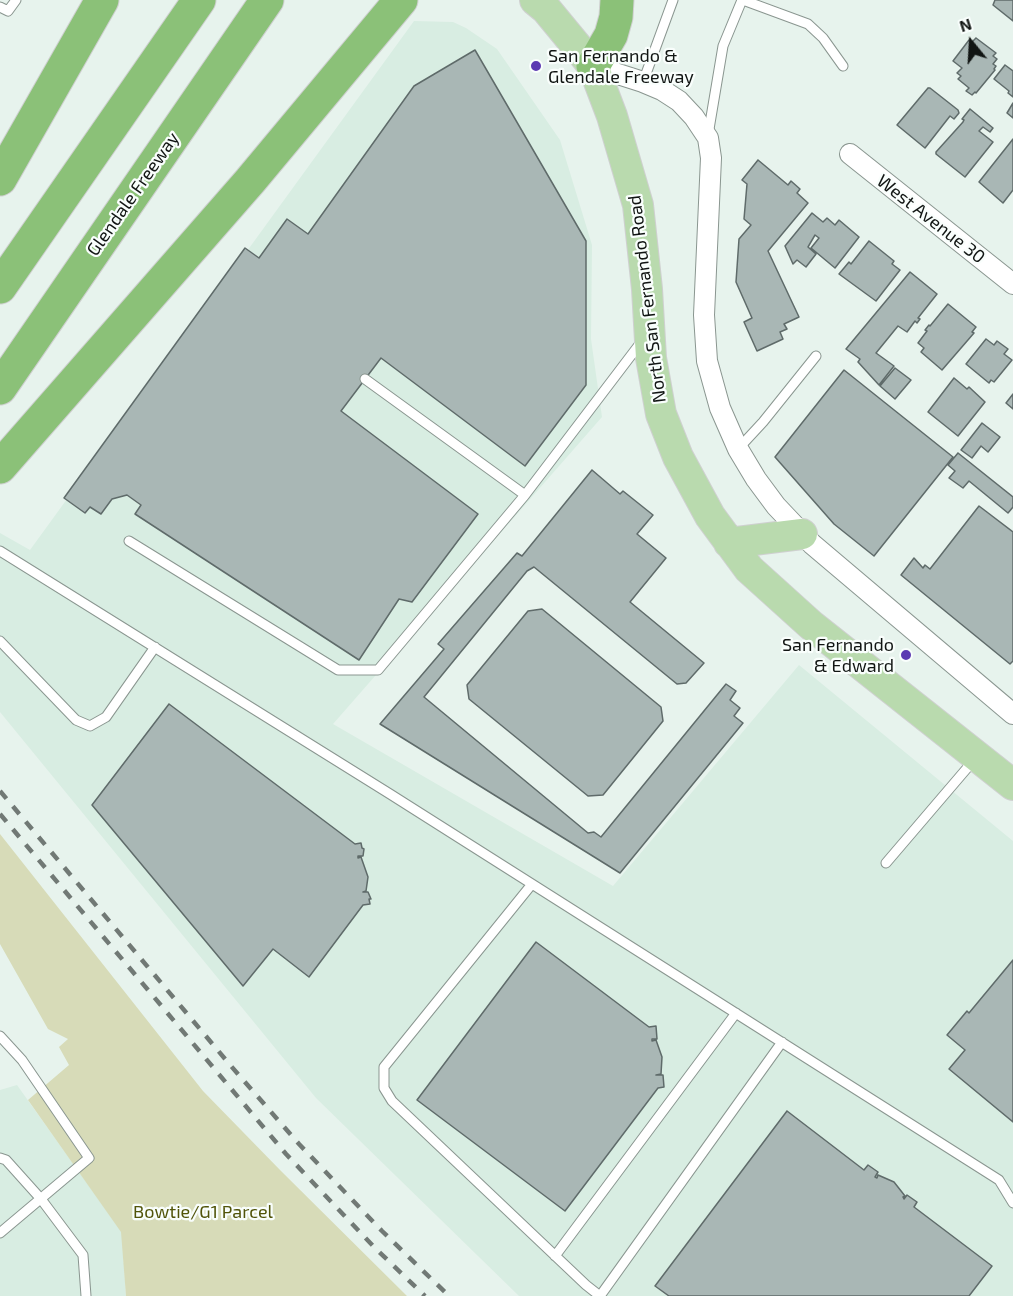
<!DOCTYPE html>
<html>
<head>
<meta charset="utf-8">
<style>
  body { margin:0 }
  #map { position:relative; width:1013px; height:1296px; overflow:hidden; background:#e7f3ed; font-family:"Exo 2",sans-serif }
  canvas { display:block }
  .north { position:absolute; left:941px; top:12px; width:60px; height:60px; -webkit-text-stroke:4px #f9fefc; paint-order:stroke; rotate:342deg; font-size:16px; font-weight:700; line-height:24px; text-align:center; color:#111513 }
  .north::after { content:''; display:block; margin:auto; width:21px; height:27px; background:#111513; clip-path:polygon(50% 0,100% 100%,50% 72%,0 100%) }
</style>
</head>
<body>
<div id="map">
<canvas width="1013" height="1296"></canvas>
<div class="north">N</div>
</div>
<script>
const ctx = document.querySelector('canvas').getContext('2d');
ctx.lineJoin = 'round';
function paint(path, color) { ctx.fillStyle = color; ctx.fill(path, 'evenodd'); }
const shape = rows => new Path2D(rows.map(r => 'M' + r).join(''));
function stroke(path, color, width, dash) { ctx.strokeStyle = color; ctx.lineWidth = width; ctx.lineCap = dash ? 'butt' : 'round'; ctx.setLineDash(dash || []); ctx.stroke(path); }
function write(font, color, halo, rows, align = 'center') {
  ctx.font = font + ' "Exo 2",sans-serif'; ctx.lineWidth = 4.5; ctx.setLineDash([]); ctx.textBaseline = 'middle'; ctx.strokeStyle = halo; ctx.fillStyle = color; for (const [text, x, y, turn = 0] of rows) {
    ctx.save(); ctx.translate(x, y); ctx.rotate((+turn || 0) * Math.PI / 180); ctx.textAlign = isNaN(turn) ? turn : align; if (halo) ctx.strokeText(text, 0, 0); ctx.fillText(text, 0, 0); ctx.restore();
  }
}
const built = shape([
  [414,21,453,22,466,28,497,49,560,140,592,245,591,339,602,417,333,724,613,886,799,665,1013,841,1013,1296,519,1296,316,1098,0,712,0,533,30,550],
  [17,1085,122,1232,126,1296,0,1296,0,1090]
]);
const green = shape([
  [0,834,203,1091,281,1171,407,1296,126,1296,121,1232,28,1100,69,1065,59,1047,68,1039,48,1029,0,944]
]);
const building = shape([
  [995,0,1013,0,1013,21,993,5,995,0],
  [976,38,996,53,993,56,997,59,993,64,996,66,994,69,995,70,976,93,975,92,972,95,966,91,969,88,958,79,961,76,957,73,962,68,953,61,969,40,972,42,976,38],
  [475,50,586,241,586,385,525,466,381,358,341,411,478,514,412,602,399,599,359,660,135,514,141,505,127,495,112,499,101,514,90,507,85,513,64,498,245,248,259,258,287,219,308,234,414,86,475,50],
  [1005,65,1013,71,1013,97,1008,93,1009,91,994,79,1005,65],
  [928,88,930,88,958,110,959,113,954,119,950,116,925,148,897,125,928,88],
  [1013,103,1013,118,1007,113,1013,103],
  [970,109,993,128,990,132,983,127,979,131,993,142,965,177,936,154,936,152,963,122,964,120,962,119,970,109],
  [1013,139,1013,190,1003,203,979,182,1013,139],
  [758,160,788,185,791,181,800,189,797,193,808,203,768,251,799,317,784,324,787,329,780,332,783,339,757,351,744,322,752,318,736,282,739,239,751,225,744,219,747,184,742,180,758,160],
  [812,213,823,222,827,218,835,225,839,220,859,237,835,268,811,248,819,238,815,235,808,247,816,254,806,267,797,260,793,264,785,246,812,213],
  [869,241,894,261,892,264,900,270,876,301,839,274,849,262,851,264,869,241],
  [910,272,937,294,918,318,920,319,917,323,915,321,907,332,898,326,876,353,894,366,879,385,858,362,860,359,846,349,910,272],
  [948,304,976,327,972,332,974,333,942,370,921,352,924,348,918,343,927,331,925,330,929,325,930,326,948,304],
  [986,339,994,345,997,341,1008,349,1004,354,1012,360,994,382,991,380,989,383,966,364,986,339],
  [895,368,911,380,895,399,880,386,895,368],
  [844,370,953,457,874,556,834,524,775,457,844,370],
  [954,378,967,389,969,387,985,402,958,436,928,412,954,378],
  [1013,394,1013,409,1006,403,1013,394],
  [982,423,1000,437,988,452,981,446,972,458,961,450,982,423],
  [958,453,1013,497,1013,507,1008,513,969,481,963,488,949,478,955,471,948,465,958,453],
  [592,470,620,494,623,491,653,515,637,534,666,558,630,602,704,663,686,683,677,684,534,567,527,571,424,697,588,833,594,832,601,837,726,684,736,691,730,700,740,708,734,716,743,723,620,873,380,724,444,649,438,644,517,553,522,556,592,470],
  [979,506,1013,532,1013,661,1010,664,901,575,914,558,923,568,925,565,930,569,979,506],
  [542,609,661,707,663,721,603,795,588,796,469,699,467,685,528,611,542,609],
  [169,704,355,844,361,843,362,848,364,849,363,856,358,856,358,858,361,857,368,877,366,891,363,892,368,892,371,899,369,899,370,904,363,905,309,977,273,949,243,986,92,805,169,704],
  [536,942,649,1027,656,1026,657,1039,652,1039,652,1041,656,1040,662,1057,661,1074,656,1075,663,1075,664,1087,658,1088,565,1211,417,1100,536,942],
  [1013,960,1013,1122,949,1069,965,1050,947,1035,967,1011,969,1013,1013,960],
  [787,1111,864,1170,868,1165,878,1172,875,1177,877,1178,878,1175,894,1182,905,1196,903,1197,904,1199,907,1195,917,1202,914,1207,992,1266,969,1296,669,1296,655,1286,787,1111]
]);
const service = shape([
  [743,0,808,24,823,38,843,66],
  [0,7,8,11,16,0],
  [643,82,673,0],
  [708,135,723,46,742,0],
  [365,379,525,495],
  [738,449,763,422,816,356],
  [129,541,338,670,378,670,525,495,642,341],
  [0,551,390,794,999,1180,1013,1203],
  [0,641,76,720,90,726,106,717,155,647],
  [886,863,974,760],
  [532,884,384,1067,384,1088,392,1101,586,1285,600,1296],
  [0,1036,22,1060,89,1158,0,1233],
  [0,1158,6,1160,41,1199,83,1255,86,1296],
  [555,1256,736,1013],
  [600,1296,782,1042]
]);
const minor = shape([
  [593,66,643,82,662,90,679,101,694,117,708,138,711,158,704,315,707,361,720,408,738,449,756,479,776,506,812,544,1013,714],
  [850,154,1013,284]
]);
const primary = shape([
  [535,0,546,9,593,66,612,116,638,205,647,289,651,358,661,414,678,457,710,516,749,569,811,625,1013,785],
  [729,543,802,534]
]);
const motorway = shape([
  [593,66,611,35,616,17,617,0],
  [0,179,102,0],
  [0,287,199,0],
  [0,388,267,0],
  [0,467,250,181,401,0]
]);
const rail = shape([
  [0,791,231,1066,299,1144,382,1231,449,1296],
  [0,814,286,1154,374,1247,425,1296]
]);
const markers = [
  [536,66,6,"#5c3ab2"],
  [906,655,6,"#5c3ab2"]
];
const poiNames = [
  ["San Fernando &",548,56],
  ["Glendale Freeway",548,77],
  ["San Fernando",894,645,"right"],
  ["& Edward",894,666,"right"]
];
const streetNames = [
  ["Glendale Freeway",133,194,-55],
  ["West Avenue 30",931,219,38],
  ["North San Fernando Road",647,299,-97]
];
const parkNames = [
  ["Bowtie/G1 Parcel",203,1212]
];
paint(built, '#d8ede2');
paint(green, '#d7dbb8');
paint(building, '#a9b7b5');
stroke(building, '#5f6b6a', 1.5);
stroke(service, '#8a9690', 11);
stroke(minor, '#8a9690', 22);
stroke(primary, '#cfd0d0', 32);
stroke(motorway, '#cfd0d0', 35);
stroke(service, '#fff', 9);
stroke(minor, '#fff', 20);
stroke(primary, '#b9daae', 30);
stroke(motorway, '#8bc178', 33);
stroke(rail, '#717975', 4.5, [10, 10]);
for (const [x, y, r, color] of markers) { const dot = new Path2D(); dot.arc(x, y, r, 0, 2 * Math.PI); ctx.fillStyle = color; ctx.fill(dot); stroke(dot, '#f9fefc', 2); }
write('18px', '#111513', '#f9fefc', poiNames, 'left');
write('18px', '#111513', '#f9fefc', streetNames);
write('18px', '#515409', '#f9fefc', parkNames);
</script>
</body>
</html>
